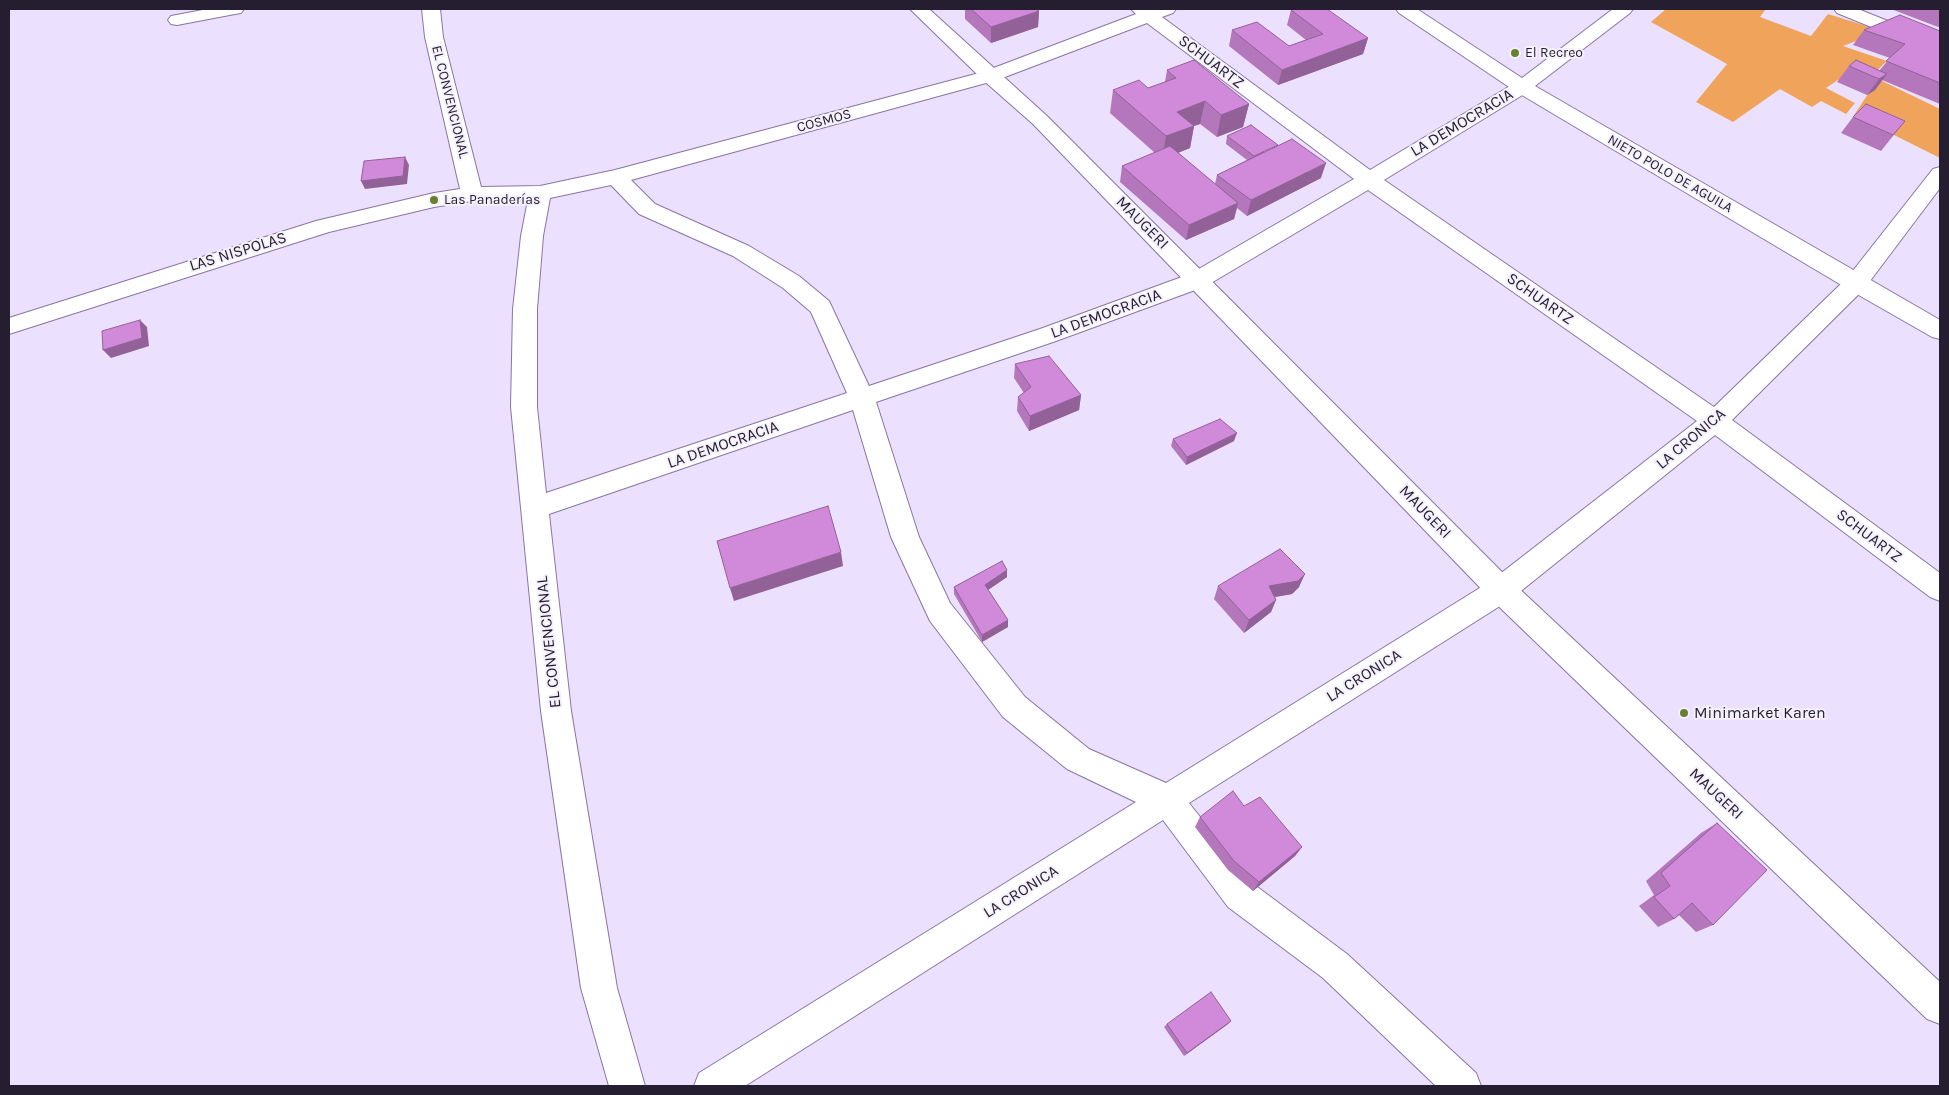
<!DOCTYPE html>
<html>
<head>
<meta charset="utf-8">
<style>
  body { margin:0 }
  #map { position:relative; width:1949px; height:1095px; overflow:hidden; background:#ece0ff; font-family:Karla,sans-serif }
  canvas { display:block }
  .frame { position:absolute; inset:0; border:10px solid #251d30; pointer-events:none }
</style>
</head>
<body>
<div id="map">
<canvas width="1949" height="1095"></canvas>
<div class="frame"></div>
</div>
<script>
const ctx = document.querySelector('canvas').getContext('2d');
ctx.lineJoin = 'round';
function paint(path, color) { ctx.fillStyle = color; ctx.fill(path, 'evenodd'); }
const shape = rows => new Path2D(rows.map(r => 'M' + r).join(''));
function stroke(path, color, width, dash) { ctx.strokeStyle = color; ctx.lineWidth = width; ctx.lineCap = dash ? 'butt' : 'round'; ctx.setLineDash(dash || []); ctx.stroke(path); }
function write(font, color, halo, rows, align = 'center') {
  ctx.font = font + ' Karla,sans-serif'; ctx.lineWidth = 4; ctx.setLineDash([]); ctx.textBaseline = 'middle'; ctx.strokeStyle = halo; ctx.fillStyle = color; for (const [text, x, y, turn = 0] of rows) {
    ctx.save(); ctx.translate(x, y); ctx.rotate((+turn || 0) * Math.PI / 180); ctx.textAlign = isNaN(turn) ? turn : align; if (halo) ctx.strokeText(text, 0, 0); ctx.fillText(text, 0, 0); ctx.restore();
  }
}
const green = shape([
  [1666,9,1766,9,1760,17,1811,36,1828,14,1883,31,1843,46,1887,61,1866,81,1847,74,1826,88,1855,103,1846,114,1821,101,1812,107,1780,89,1733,122,1696,102,1727,64,1651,22],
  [1878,79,1940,109,1940,158,1854,115]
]);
const street = shape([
  [208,9,244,9,241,13,235,14,177,25,171,24,168,20,171,16,208,9],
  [422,9,440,9,443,37,481,187,540,186,615,170,983,72,1136,14,1131,9,1176,9,1173,13,1162,17,1370,170,1515,83,1522,81,1529,83,1532,87,1529,91,1384,180,1714,407,1848,277,1933,169,1940,167,1940,188,1864,289,1732,420,1940,573,1940,601,1930,597,1715,435,1511,599,1189,803,1252,883,1347,954,1476,1073,1481,1086,1436,1086,1323,978,1228,907,1163,820,745,1086,694,1086,699,1073,1136,802,1067,769,1003,717,930,621,891,537,853,410,549,514,571,711,617,988,645,1086,609,1086,581,988,541,711,521,508,511,407,513,309,521,236,528,200,472,201,434,207,329,232,9,334,9,318,316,221,434,193,460,189,425,37,422,9],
  [1147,23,1354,179,1190,274,1040,329,869,386,829,301,799,276,749,246,655,204,631,180,997,80,1147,23],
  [611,185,639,214,733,256,783,288,811,312,847,393,546,493,537,407,537,309,543,236,550,198,611,185],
  [1368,190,1697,421,1491,581,1166,783,1089,749,1025,697,950,603,919,537,876,402,1056,341,1206,286,1368,190],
  [1834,9,1858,9,1940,42,1940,55,1837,13,1834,9]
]);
const secondary = shape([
  [910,9,929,9,1047,116,1511,581,1940,982,1940,1024,1927,1019,1491,599,1033,124,983,80,910,9],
  [1396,9,1417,9,1522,78,1613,9,1633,9,1630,13,1535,86,1940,320,1940,339,1932,337,1848,289,1515,91,1399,13,1396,9]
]);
const wall = shape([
  [965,9,1036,9,1039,11,1038,27,991,43,965,19],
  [1891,9,1940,9,1940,26,1938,27],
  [1291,10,1368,38,1363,54,1278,85,1229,46,1232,30,1289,46,1306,40,1287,25],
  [1864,30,1940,31,1940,104,1882,80,1875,90,1867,95,1837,82,1849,66,1879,71,1890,58,1853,45],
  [1167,70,1249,104,1243,127,1217,137,1200,124,1194,126,1190,148,1178,153,1215,184,1217,175,1247,160,1226,144,1227,136,1321,178,1247,216,1237,208,1234,219,1186,240,1120,182,1122,166,1155,153,1110,113,1113,90,1148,88,1165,82],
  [1853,117,1905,121,1881,151,1841,133],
  [1015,364,1081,395,1079,410,1029,431,1017,411,1018,397,1024,393,1014,378],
  [1173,439,1234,441,1186,465,1171,446],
  [1007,570,1007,577,988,590,1008,627,982,642,954,594,954,587],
  [1218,586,1299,587,1292,594,1275,597,1276,600,1271,612,1244,633,1214,599],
  [1244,806,1302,847,1295,856,1253,891,1228,870,1195,827,1200,817],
  [1717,823,1713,925,1696,932,1679,915,1674,919,1658,927,1639,906,1654,895,1646,881,1701,833],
  [1167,1024,1228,1024,1184,1056,1164,1027]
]);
const shadedWall = shape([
  [1039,11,1038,27,991,43,991,27],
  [1368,38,1363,54,1278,85,1282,70],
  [1887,74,1875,90,1867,95,1879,79],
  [1205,101,1200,124,1194,126,1190,148,1162,159,1166,136,1177,112],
  [1249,104,1243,127,1217,137,1221,115],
  [405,157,409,165,407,184,365,189,361,181],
  [1326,163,1321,178,1247,216,1251,200],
  [1238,203,1234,219,1186,240,1189,225],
  [140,320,147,327,149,346,111,358,103,350],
  [1081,395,1079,410,1029,431,1030,416],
  [1237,433,1234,441,1186,465,1187,457],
  [841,552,843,566,734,601,730,588],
  [1007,570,1007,577,985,592,985,585],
  [1305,574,1299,587,1292,594,1263,599,1269,586],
  [1276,600,1271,612,1244,633,1249,620],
  [1008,620,1008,627,982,642,982,635],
  [1302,847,1295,856,1253,891,1259,882],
  [1231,1021,1228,1024,1184,1056,1187,1053]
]);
const building = shape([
  [971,9,1036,9,1039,11,991,27,971,9],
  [1294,9,1327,9,1368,38,1282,70,1232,30,1257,22,1289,46,1323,34,1291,10,1294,9],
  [1900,15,1940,31,1940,83,1886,61,1905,44,1864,30,1900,15],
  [1194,60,1249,104,1221,115,1205,101,1177,112,1194,126,1166,136,1113,90,1139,80,1148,88,1176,78,1167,70,1194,60],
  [1856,60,1887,74,1879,79,1849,66,1856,60],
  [1866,104,1905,121,1893,135,1853,117,1866,104],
  [1251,125,1278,145,1254,156,1227,136,1251,125],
  [1292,139,1326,163,1251,200,1217,175,1292,139],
  [1170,146,1238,203,1189,225,1122,166,1170,146],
  [405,157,403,176,361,181,364,161,405,157],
  [140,320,142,338,103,350,102,331,140,320],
  [1049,356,1081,395,1030,416,1018,397,1031,387,1015,364,1049,356],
  [1220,419,1237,433,1187,457,1173,439,1220,419],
  [828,506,841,552,730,588,717,541,828,506],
  [1280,549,1305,574,1298,581,1269,586,1276,600,1249,620,1218,586,1280,549],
  [1002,561,1007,570,985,585,1008,620,982,635,954,587,1002,561],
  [1233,791,1244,806,1260,797,1302,847,1259,882,1234,861,1200,817,1233,791],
  [1717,823,1767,870,1713,925,1692,903,1674,919,1654,897,1670,886,1661,873,1717,823],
  [1211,992,1231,1021,1187,1053,1167,1024,1211,992]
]);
const markers = [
  [1515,53,5,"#6a8031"],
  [434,200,5,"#6a8031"],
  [1684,713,5,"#6a8031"]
];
const farPoinames = [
  ["El Recreo",1525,53],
  ["Las Panaderías",444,200]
];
const farStreetnames = [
  ["EL CONVENCIONAL",450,102,76],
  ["COSMOS",824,121,-15],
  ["NIETO POLO DE AGUILA",1670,174,30]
];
const streetNames = [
  ["SCHUARTZ",1211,62,37],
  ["LA DEMOCRACIA",1462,123,-31],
  ["MAUGERI",1142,223,45],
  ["LAS NISPOLAS",238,252,-17],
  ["SCHUARTZ",1540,299,35],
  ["LA DEMOCRACIA",1106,314,-20],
  ["LA CRONICA",1691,439,-40],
  ["LA DEMOCRACIA",723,445,-19],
  ["MAUGERI",1425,512,46],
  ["SCHUARTZ",1869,536,37],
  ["EL CONVENCIONAL",549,642,-96],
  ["LA CRONICA",1364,676,-32],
  ["MAUGERI",1716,794,43],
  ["LA CRONICA",1021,892,-32]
];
const poiNames = [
  ["Minimarket Karen",1694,713]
];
paint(green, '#f0a45b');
stroke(street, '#8875a3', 2);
stroke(secondary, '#8875a3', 2);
paint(street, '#fff');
paint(secondary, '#fff');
paint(wall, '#b477bb');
paint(shadedWall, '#926198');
paint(building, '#d18ad9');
stroke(building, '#926198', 1);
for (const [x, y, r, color] of markers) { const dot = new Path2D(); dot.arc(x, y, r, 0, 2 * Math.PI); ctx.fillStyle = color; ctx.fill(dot); stroke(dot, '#f5f1fc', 2); }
write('14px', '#251d30', '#f5f1fc', farPoinames, 'left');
write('14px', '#251d30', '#f5f1fc', farStreetnames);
write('16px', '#251d30', '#f5f1fc', streetNames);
write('16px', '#251d30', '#f5f1fc', poiNames, 'left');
</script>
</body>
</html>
